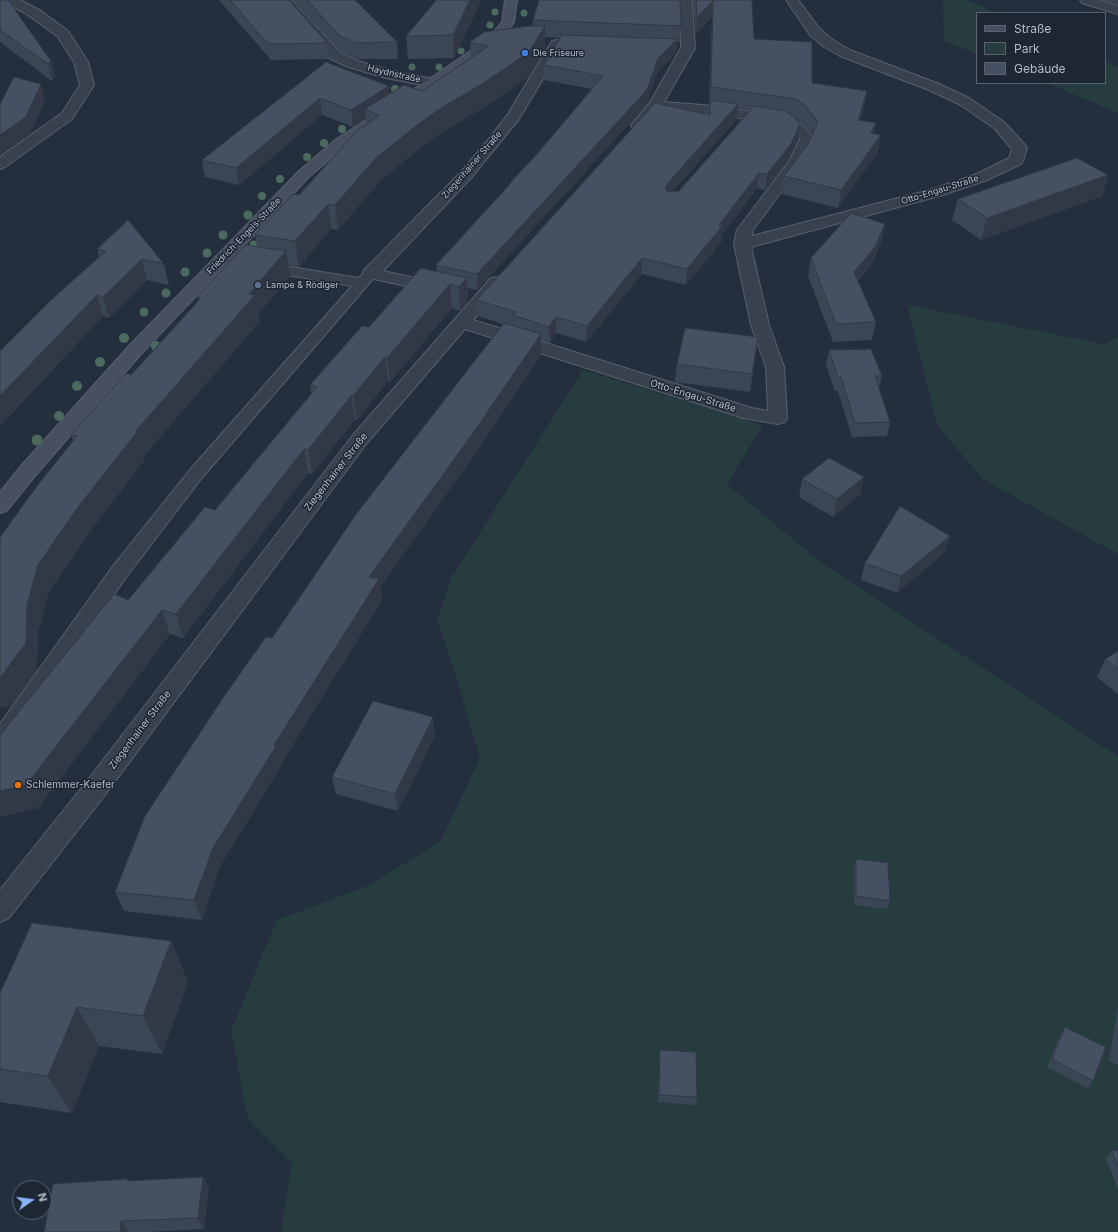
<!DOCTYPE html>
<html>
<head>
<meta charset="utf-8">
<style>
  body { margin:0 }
  #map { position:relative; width:1118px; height:1232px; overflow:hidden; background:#242f3e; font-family:Inter,sans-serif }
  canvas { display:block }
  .legend { position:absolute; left:976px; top:12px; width:130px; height:72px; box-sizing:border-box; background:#1d2633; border:1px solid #59626f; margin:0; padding:5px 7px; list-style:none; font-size:12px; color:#b4bcc9 }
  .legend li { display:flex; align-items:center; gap:8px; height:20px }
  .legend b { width:20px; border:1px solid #59626f }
  .north { position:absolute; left:12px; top:1180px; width:40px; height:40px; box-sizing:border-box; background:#1d2633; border:1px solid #59626f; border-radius:50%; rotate:76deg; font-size:11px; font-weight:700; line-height:16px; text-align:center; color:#b4bcc9 }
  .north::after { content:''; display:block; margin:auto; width:14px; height:18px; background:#8ab4f8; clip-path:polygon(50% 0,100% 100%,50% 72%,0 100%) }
</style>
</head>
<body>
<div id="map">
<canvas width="1118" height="1232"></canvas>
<ul class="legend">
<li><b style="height:5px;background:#465061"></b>Straße</li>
<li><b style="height:11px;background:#263c3f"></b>Park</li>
<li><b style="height:11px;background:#455162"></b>Gebäude</li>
</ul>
<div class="north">N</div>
</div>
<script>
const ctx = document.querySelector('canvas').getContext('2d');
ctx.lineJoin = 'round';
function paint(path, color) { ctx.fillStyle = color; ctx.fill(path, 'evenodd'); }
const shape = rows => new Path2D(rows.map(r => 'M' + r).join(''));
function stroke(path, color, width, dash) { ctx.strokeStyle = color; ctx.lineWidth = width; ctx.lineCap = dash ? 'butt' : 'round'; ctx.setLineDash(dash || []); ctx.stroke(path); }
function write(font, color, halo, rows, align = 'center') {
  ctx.font = font + ' Inter,sans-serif'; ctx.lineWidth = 3; ctx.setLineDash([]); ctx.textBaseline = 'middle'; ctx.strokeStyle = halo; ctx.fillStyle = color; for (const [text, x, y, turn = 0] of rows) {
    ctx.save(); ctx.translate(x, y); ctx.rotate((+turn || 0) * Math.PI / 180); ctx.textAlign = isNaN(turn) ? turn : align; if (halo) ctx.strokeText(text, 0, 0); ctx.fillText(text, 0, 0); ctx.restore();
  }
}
const green = shape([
  [943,0,967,0,996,13,977,13,977,54,944,41],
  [1105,61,1118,67,1118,113,1047,83,1105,83],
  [907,305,1104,344,1118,337,1118,554,984,480,938,427],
  [583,370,763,425,727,484,823,564,1118,756,1118,1232,281,1232,292,1163,248,1119,231,1031,277,920,367,886,440,842,480,758,455,673,437,620,452,577]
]);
const lane = shape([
  [222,256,359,278,366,270,371,269,376,270,378,273,201,479,127,576,18,732,7,743,0,745,0,724,113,566,189,471,352,286,217,263,215,260,217,257,222,256]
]);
const street = shape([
  [5,0,20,0,41,11,68,31,88,62,94,85,72,119,5,167,0,169,0,157,62,113,80,85,74,62,58,37,31,17,7,3,5,0],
  [279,0,292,0,341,53,358,61,388,70,438,80,440,83,438,86,433,87,386,78,348,67,331,59,279,0],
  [680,0,692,0,695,48,664,102,715,106,788,117,793,118,803,125,814,139,804,161,753,230,752,236,933,189,977,174,1009,158,1012,149,994,128,959,104,929,90,840,56,823,46,810,35,786,0,798,0,820,29,833,40,850,50,939,84,969,98,1004,122,1025,145,1027,148,1023,161,1021,164,987,180,943,195,751,247,769,325,784,367,787,418,785,422,778,424,743,418,465,329,367,443,105,795,9,918,0,922,0,890,87,781,353,435,491,278,497,277,503,278,505,282,473,320,752,408,768,411,766,367,751,325,734,244,737,230,790,160,800,139,793,131,784,125,715,114,659,110,643,128,638,129,633,128,631,125,649,104,681,48,680,0],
  [1080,0,1099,0,1118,6,1118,14,1082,3,1080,0],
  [557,40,562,41,564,44,519,119,471,178,383,271,444,284,446,288,444,292,438,293,365,277,363,273,365,269,461,172,488,140,508,114,552,41,557,40]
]);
const secondary = shape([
  [505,0,517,0,514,22,499,44,438,86,345,146,309,177,141,354,35,476,7,511,0,513,0,492,21,466,129,346,299,171,335,140,428,80,489,38,502,22,505,0]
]);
const trees = [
  [495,12,3.5],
  [524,13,3.5],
  [490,25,3.5],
  [461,51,3.5],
  [412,67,3.5],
  [439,67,3.5],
  [395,89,4],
  [342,129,4],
  [324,143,4],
  [307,157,4],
  [280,179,4],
  [262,196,4],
  [248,215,4.5],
  [223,235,4.5],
  [254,245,4.5],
  [207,253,4.5],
  [185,272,4.5],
  [166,293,4.5],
  [144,312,4.5],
  [124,338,5],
  [156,346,5],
  [100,362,5],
  [77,386,5],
  [59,416,5],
  [37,440,5.5]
];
const wall = shape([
  [0,0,51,61,55,77,52,81,0,42],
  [219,0,289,0,327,43,329,59,271,60],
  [294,0,355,0,397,42,398,59,358,59,342,52],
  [436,0,480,0,480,3,454,58,408,59,406,36,434,3],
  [693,0,752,0,754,39,812,83,867,91,864,108,860,120,876,123,874,133,878,152,838,208,782,194,784,176,808,144,812,135,804,124,794,117,800,124,798,139,789,159,765,190,757,188,722,235,722,241,686,285,642,274,586,342,556,333,550,343,541,340,541,355,475,454,380,587,382,600,281,764,281,766,219,868,202,920,124,911,115,892,272,638,503,324,478,316,477,300,709,115,710,104,709,104,712,17,696,34],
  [738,108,750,110,679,191,672,192,737,119],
  [1102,0,1118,0,1118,5],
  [1118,7,1118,17,1116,15],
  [533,20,681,26,679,42,677,42,676,53,657,73,646,105,477,290,467,288,468,302,460,311,452,308,390,382,388,381,357,420,355,420,312,474,308,473,183,638,170,634,38,808,0,817,0,735,128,600,215,510,311,394,310,385,369,327,437,272,436,265,510,185,510,183,537,154,592,89,544,80,544,65,560,38,545,37,545,49,529,77,483,108,446,130,419,149,379,182,338,230,331,229,299,267,288,265,290,277,258,314,260,321,144,456,145,459,88,534,49,592,38,631,37,669,11,706,73,441,71,435,131,375,198,302,197,297,257,247,255,235,299,195,367,124,366,118,353,127,322,115,239,185,205,177,202,160,326,62,390,94,422,91,471,59,470,42,533,26],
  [1108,175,1102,196,981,240,952,220,958,199],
  [882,241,872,264,858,281,876,322,872,340,833,342,808,276,811,258],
  [97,249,164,264,169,285,147,280,109,318,103,316,0,426,0,351,99,257],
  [758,337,750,392,675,382,677,364],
  [829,350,882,376,879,389,890,422,887,436,852,437,838,391,835,391,826,364],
  [802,479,860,495,833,517,799,497],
  [950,536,945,552,897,593,861,580,865,563],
  [1118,651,1118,694,1097,677,1105,659],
  [435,735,398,811,336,794,332,777],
  [856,859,890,901,887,909,854,905,854,868],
  [171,941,188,982,162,1054,99,1046,72,1113,0,1102,0,993],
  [1118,1005,1118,1065,1109,1061],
  [1065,1027,1093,1081,1088,1089,1047,1067,1060,1035],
  [660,1050,697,1097,696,1105,658,1102,659,1058],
  [1118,1150,1118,1190,1106,1158,1112,1151],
  [203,1177,209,1189,204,1229,147,1232,44,1232,127,1179,128,1181]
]);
const shadedWall = shape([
  [470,0,480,0,480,3,454,58,453,35],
  [713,1,712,17,696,34,697,17],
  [545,26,545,49,529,77,483,108,446,130,419,149,379,182,338,230,335,205,376,158,417,125],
  [677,39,676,53,657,73,646,105,477,290,477,274,658,58],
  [51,61,55,77,52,81,48,64],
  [41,84,45,100,31,133,0,155,0,135],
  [389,86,390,102,365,109,366,118,353,127,351,110],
  [867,91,864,108,855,137,858,120],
  [320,98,322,115,239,185,236,168],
  [738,104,737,119,666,199,665,188,667,184],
  [876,123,873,140,871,133],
  [800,124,798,139,789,159,765,190,767,174],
  [881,135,878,152,838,208,841,190],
  [759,173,757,188,722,235,722,241,686,285,687,269,719,225],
  [1108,175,1102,196,981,240,987,218],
  [328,204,331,229,299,267,295,241],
  [885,224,882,241,872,264,851,289,854,272],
  [286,251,290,277,258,314,260,321,144,456,145,459,88,534,49,592,38,631,37,669,11,706,0,708,0,678,27,605,38,565,78,507,135,432,249,294],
  [642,258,642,274,586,342,587,326],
  [142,259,147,280,109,318,103,297],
  [467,278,468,302,460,311,459,287],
  [450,284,452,308,390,382,387,358],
  [97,295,103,316,0,426,0,396],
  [556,317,556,333,550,343,549,327],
  [541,334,541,355,475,454,380,587,382,600,281,764,281,766,219,868,202,920,194,900,213,848,274,745,369,577],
  [385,357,388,381,357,420,353,396],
  [351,396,355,420,312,474,308,450],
  [304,449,308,473,183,638,176,614],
  [864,477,860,495,833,517,837,499],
  [950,536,945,552,897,593,901,576],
  [162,610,170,634,38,808,0,817,0,791],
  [433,717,435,735,398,811,395,794],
  [171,941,188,982,162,1054,143,1016],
  [77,1007,99,1046,72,1113,48,1076],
  [203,1177,209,1189,204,1229,198,1218],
  [121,1221,129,1232,120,1232]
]);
const building = shape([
  [0,0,8,0,51,61,48,64,0,30,0,0],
  [230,0,289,0,327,43,268,44,230,0],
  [307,0,355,0,397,42,356,43,340,36,307,0],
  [436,0,470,0,453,35,406,36,434,3,436,0],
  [539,0,680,0,681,26,533,20,539,0],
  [696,0,752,0,754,39,812,42,812,83,867,91,858,120,876,123,871,133,881,135,841,190,784,176,808,144,818,122,806,106,796,99,711,87,713,1,697,17,696,0],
  [529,26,545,26,528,53,482,84,444,106,417,125,376,158,335,205,328,204,295,241,255,235,293,194,299,195,356,132,379,115,365,109,404,85,422,91,489,46,470,42,484,32,529,26],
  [562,35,677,39,658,58,647,90,477,274,436,265,511,183,510,183,537,154,603,76,544,65,562,35],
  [326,62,389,86,351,110,320,98,236,168,202,160,326,62],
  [14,77,41,84,26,117,0,135,0,104,14,77],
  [710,100,738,104,667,184,665,188,668,192,679,191,754,106,785,111,794,117,800,124,791,144,767,174,759,173,719,225,723,225,687,269,642,258,587,326,556,317,549,327,513,315,516,312,477,300,655,103,710,115,710,100],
  [1077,158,1108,175,987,218,958,199,1077,158],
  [851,213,885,224,875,247,854,272,876,322,836,324,811,258,851,213],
  [128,220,164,264,142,259,103,297,97,295,0,396,0,351,50,301,106,251,97,249,128,220],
  [246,245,286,251,249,294,255,295,135,432,137,432,78,507,38,565,27,605,26,643,0,678,0,537,40,482,77,436,71,435,126,373,131,375,201,298,197,297,242,248,246,245],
  [421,268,467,278,459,287,450,284,387,358,385,357,353,396,351,396,308,450,304,449,176,614,162,610,26,785,0,791,0,735,114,594,128,600,205,507,215,510,317,387,310,385,362,326,369,327,421,268],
  [504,323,541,334,473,433,369,577,379,579,274,745,276,746,213,848,194,900,115,892,145,816,225,695,266,637,272,638,357,513,504,323],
  [685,328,758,337,752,374,677,364,685,328],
  [871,349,882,376,875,376,890,422,855,423,841,377,838,377,829,350,871,349],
  [829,458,864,477,837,499,802,479,829,458],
  [900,506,950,536,901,576,865,563,900,506],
  [1118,651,1118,669,1105,659,1118,651],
  [373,701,433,717,395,794,332,777,373,701],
  [856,859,888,863,890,901,856,896,856,859],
  [32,923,171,941,143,1016,77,1007,48,1076,0,1069,0,993,32,923],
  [1065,1027,1106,1047,1093,1081,1052,1059,1065,1027],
  [660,1050,696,1052,697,1097,659,1095,660,1050],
  [1118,1150,1118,1167,1112,1151,1118,1150],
  [203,1177,198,1218,121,1221,120,1232,44,1232,53,1184,127,1179,127,1181,203,1177]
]);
const markers = [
  [525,53,4,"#3f7fe0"],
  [258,285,4,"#5c6f8a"],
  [18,785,4,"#e8710a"]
];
const farPoinames = [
  ["Die Friseure",533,53],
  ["Lampe & Rödiger",266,285]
];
const farStreetnames = [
  ["Haydnstraße",394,74,13],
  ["Ziegenhainer Straße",472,165,-49],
  ["Otto-Engau-Straße",940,190,-17],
  ["Friedrich-Engels-Straße",244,236,-46]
];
const streetNames = [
  ["Otto-Engau-Straße",693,396,17],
  ["Ziegenhainer Straße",336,472,-52],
  ["Ziegenhainer Straße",140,730,-53]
];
const poiNames = [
  ["Schlemmer-Kaefer",26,785]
];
paint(green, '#263c3f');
stroke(lane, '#565f6c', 2);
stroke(street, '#565f6c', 2);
stroke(secondary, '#565f6c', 2);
paint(lane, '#38414e');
paint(street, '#38414e');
paint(secondary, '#465061');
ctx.fillStyle = '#4b6a5d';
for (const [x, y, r] of trees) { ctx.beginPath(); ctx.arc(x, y, r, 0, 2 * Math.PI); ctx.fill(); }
paint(wall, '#3b4654');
paint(shadedWall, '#303945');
paint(building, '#455162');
stroke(building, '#303945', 1);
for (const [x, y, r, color] of markers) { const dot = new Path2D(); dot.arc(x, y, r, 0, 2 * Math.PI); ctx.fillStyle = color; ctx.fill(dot); stroke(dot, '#1d2633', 1.5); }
write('9px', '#b4bcc9', '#1d2633', farPoinames, 'left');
write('9px', '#b4bcc9', '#1d2633', farStreetnames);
write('10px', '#b4bcc9', '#1d2633', streetNames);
write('10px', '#b4bcc9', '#1d2633', poiNames, 'left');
</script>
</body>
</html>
